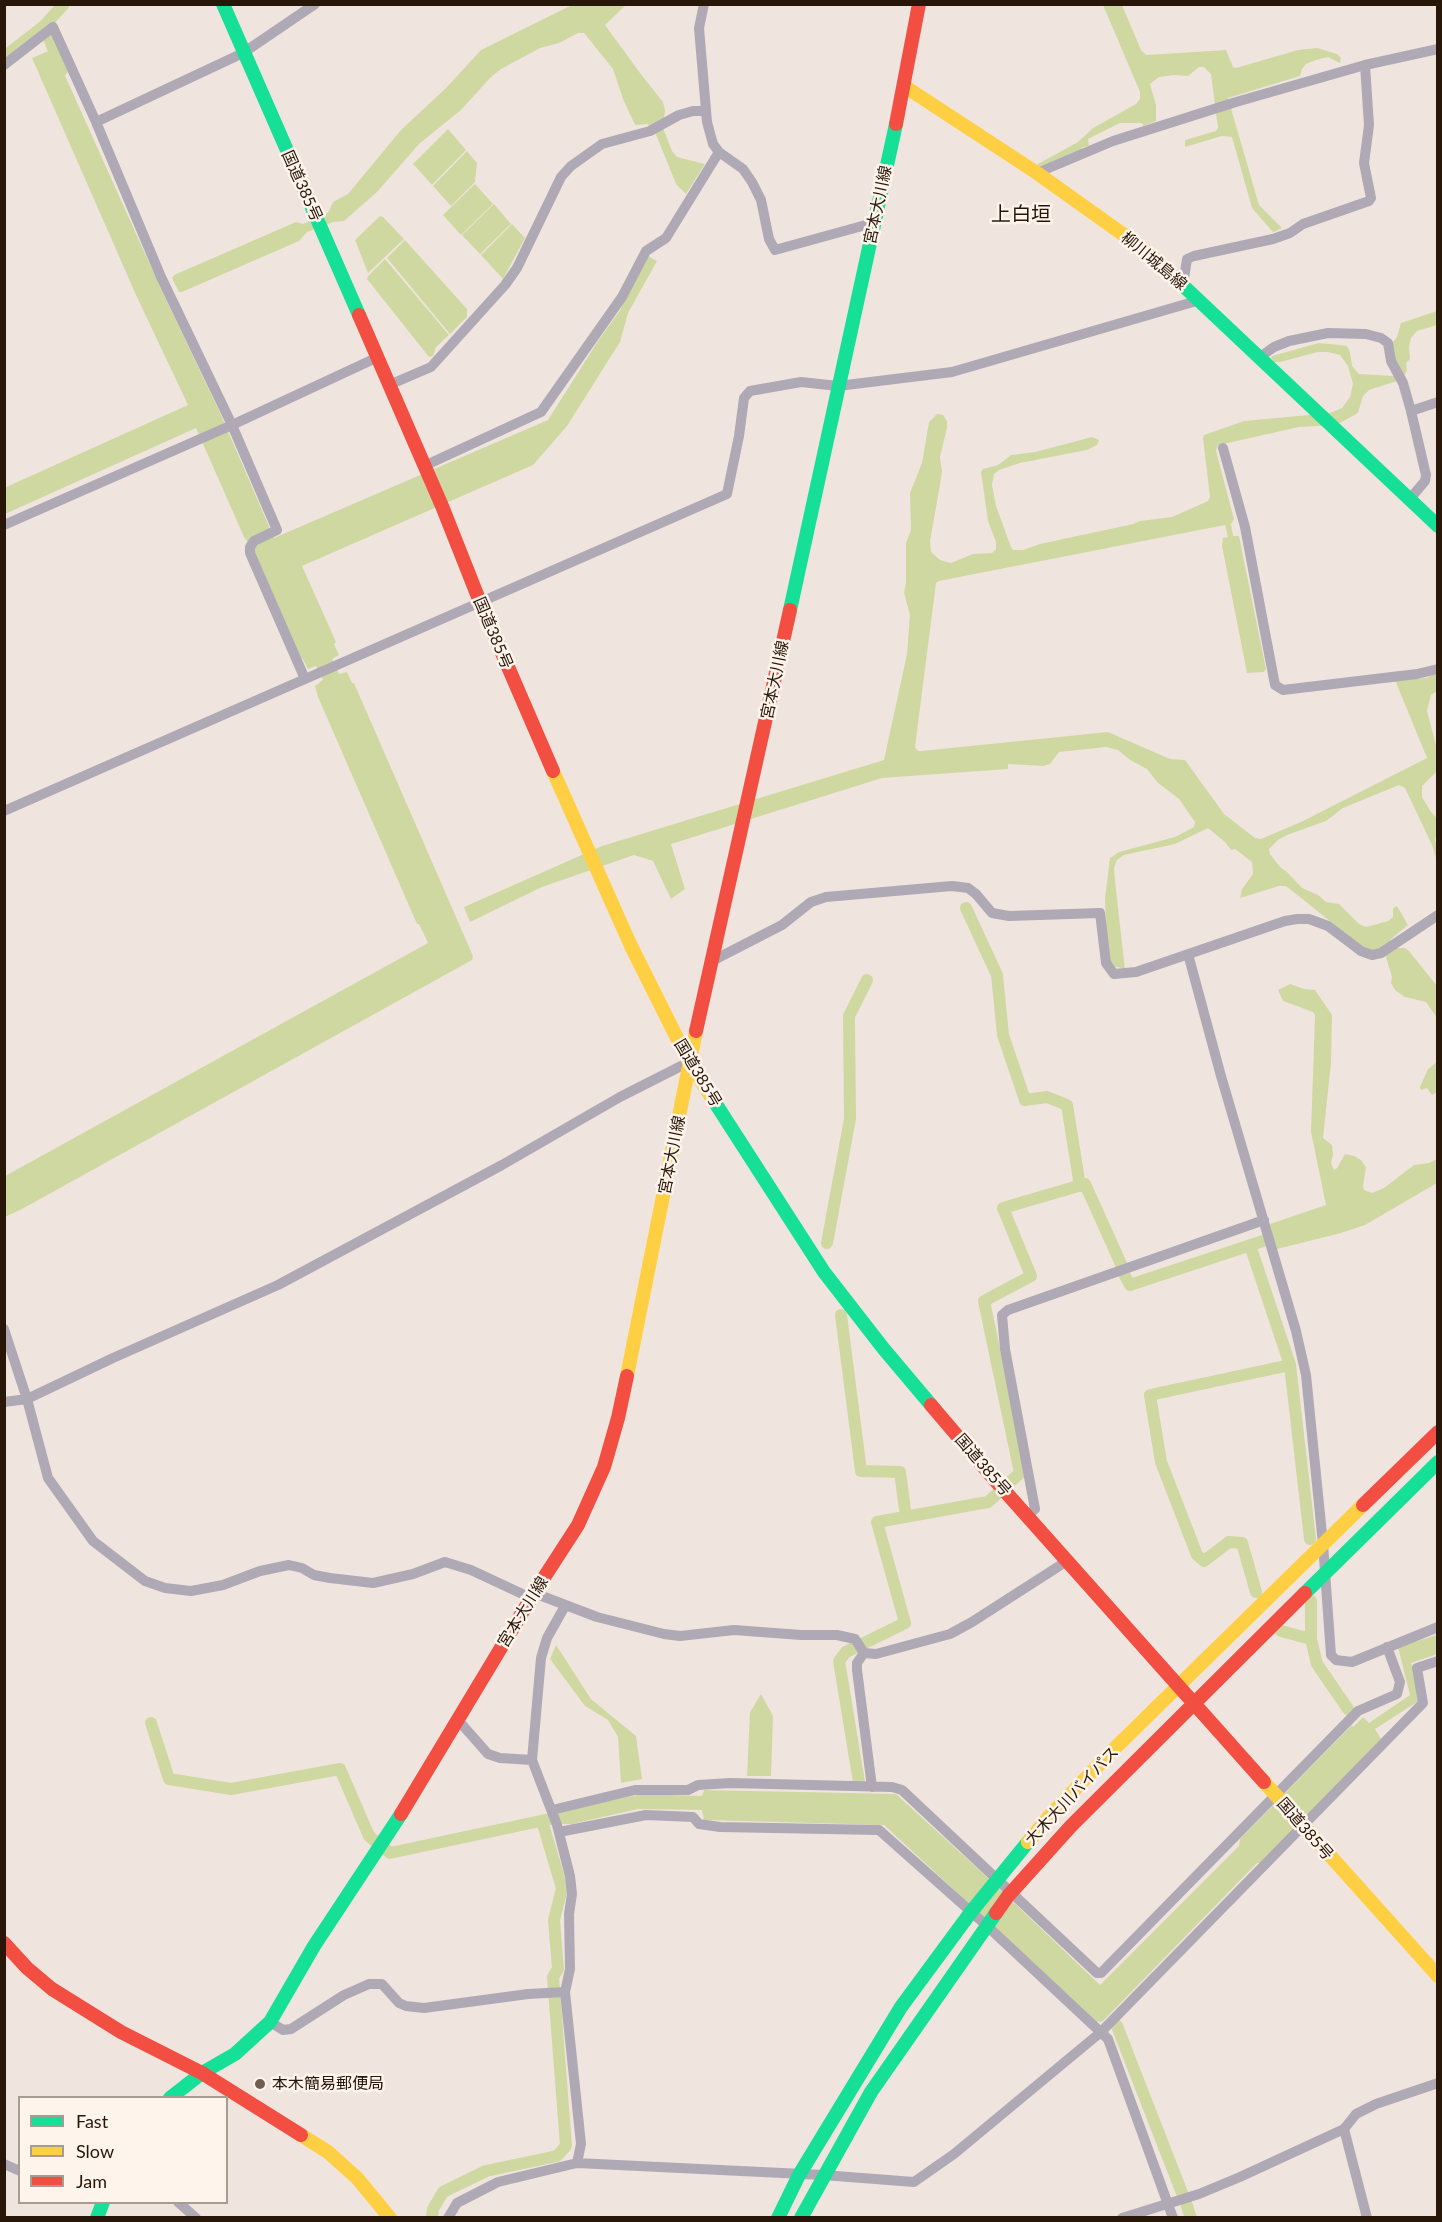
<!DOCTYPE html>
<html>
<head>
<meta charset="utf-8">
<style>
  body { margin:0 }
  #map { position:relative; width:1442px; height:2222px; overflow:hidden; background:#f0e5de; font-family:Lato,sans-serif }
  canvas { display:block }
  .frame { position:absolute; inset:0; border:6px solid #281608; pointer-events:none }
  .legend { position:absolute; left:18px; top:2096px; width:210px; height:108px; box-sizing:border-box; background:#fef4ec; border:2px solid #a89b91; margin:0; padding:8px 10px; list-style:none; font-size:18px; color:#281608 }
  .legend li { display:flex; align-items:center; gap:12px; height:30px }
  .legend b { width:30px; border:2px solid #a89b91 }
</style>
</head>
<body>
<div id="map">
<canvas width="1442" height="2222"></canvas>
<div class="frame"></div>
<ul class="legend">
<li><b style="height:8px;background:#16e098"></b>Fast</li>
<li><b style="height:8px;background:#ffcf43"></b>Slow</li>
<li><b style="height:8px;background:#f24e42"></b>Jam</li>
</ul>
</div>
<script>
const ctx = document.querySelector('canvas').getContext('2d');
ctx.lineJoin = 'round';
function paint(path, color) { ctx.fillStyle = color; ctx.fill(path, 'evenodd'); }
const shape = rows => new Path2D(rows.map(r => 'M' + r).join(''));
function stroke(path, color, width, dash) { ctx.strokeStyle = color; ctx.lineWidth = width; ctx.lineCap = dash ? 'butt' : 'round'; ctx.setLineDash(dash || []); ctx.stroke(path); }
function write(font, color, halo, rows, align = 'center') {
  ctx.font = font + ' Lato,"Noto Sans JP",sans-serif'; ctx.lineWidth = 5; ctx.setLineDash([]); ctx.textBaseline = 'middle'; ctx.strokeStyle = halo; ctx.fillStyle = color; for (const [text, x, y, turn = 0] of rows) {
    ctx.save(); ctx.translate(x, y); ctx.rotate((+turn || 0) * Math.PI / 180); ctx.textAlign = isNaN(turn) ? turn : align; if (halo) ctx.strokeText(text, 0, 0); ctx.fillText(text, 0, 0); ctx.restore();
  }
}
const water = shape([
  [572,5,626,5,605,25,640,73,663,102,665,110,663,128,672,151,677,157,705,164,686,194,676,184,653,127,650,128,648,124,635,125,623,99,613,69,584,33,578,33,559,43,540,48,501,69,491,77,461,110,419,144,377,192,344,221,333,222,307,232,299,241,182,292,179,292,172,278,174,275,296,222,303,224,328,213,333,202,348,194,401,130,446,88,481,50],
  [1103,5,1122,5,1141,50,1146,55,1226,50,1233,67,1236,68,1298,50,1317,48,1337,54,1341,58,1340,63,1328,57,1316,60,1306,64,1302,69,1300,76,1228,98,1259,205,1282,228,1274,232,1272,231,1252,208,1232,137,1222,136,1185,147,1185,140,1216,131,1218,128,1211,74,1204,67,1199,67,1188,76,1174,75,1159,77,1150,84,1156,105,1156,121,1143,126,1142,123,1120,123,1088,139,1089,146,1083,147,1081,150,1038,167,1036,165,1078,142,1093,128,1136,104,1140,99,1140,92],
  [53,49,160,287,221,415,274,538,548,420,598,341,619,312,648,256,657,261,628,313,620,342,567,426,533,465,302,566,336,642,334,644,339,655,332,659,339,674,347,672,352,683,354,683,473,956,472,960,22,1209,5,1217,5,1176,428,943,419,924,417,924,318,697,315,686,323,680,316,666,308,669,302,658,300,658,254,550,244,537,196,428,5,514,4,488,188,405,136,295,32,58],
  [448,129,466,150,432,185,413,164],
  [467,151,477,163,475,182,451,206,433,186],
  [475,184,493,204,461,235,443,215],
  [494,204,511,224,480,254,462,235],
  [380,216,383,217,404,239,368,273,355,240],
  [512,224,525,238,503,279,481,255],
  [405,240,467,309,467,317,450,334,387,258],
  [385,259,449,335,436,347,433,356,429,357,367,279,368,276],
  [1437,311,1437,325,1417,331,1411,338,1409,346,1410,359,1406,363,1407,370,1403,379,1369,390,1363,396,1358,413,1336,425,1299,427,1219,445,1217,448,1216,451,1234,519,1231,524,1233,536,1239,536,1266,669,1264,672,1247,673,1222,546,1223,538,1228,537,1225,525,939,581,936,583,915,747,918,751,921,751,1108,732,1170,759,1185,760,1224,814,1255,838,1261,839,1301,822,1427,758,1395,680,1426,678,1437,673,1437,691,1431,695,1427,711,1437,749,1437,771,1422,786,1422,797,1431,812,1437,818,1437,833,1435,840,1437,846,1437,877,1437,861,1432,845,1405,788,1399,785,1343,808,1326,821,1287,835,1278,840,1269,849,1270,854,1280,867,1287,872,1302,888,1318,895,1326,902,1339,904,1359,924,1366,927,1388,921,1393,917,1393,908,1397,906,1408,925,1390,940,1395,948,1405,948,1409,951,1437,986,1437,1018,1426,1002,1405,997,1395,990,1391,983,1392,977,1386,957,1381,948,1373,950,1361,946,1286,886,1279,886,1240,898,1242,889,1253,874,1252,862,1235,849,1231,850,1225,842,1208,828,1175,844,1124,855,1117,860,1114,868,1116,890,1125,969,1113,966,1110,962,1106,932,1105,898,1110,858,1119,852,1175,837,1194,827,1195,822,1179,799,1158,783,1147,769,1130,760,1118,750,1106,747,1059,752,1050,764,1043,766,1008,764,1008,769,882,778,671,844,685,889,671,899,653,861,634,855,542,887,470,922,464,907,602,846,884,760,907,654,910,615,904,593,906,582,906,543,911,530,910,493,922,463,929,422,937,414,943,415,947,421,947,428,940,457,942,471,940,485,930,541,931,552,940,560,951,563,973,554,992,553,996,549,996,542,988,521,981,472,983,469,998,465,1011,455,1035,452,1092,437,1099,440,1097,445,1087,450,1020,463,999,470,994,474,992,485,996,506,1011,547,1013,550,1023,550,1040,544,1133,524,1140,521,1172,517,1208,501,1210,497,1203,438,1204,435,1244,421,1330,413,1342,408,1350,397,1353,384,1348,366,1340,355,1328,352,1318,352,1280,362,1274,362,1271,358,1272,356,1319,343,1340,345,1347,346,1350,352,1352,366,1359,374,1394,376,1391,345,1397,337,1401,323],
  [1290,984,1304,989,1315,990,1332,1015,1331,1063,1323,1138,1332,1145,1333,1154,1331,1163,1334,1170,1337,1168,1345,1154,1354,1156,1361,1160,1366,1167,1363,1186,1364,1190,1372,1193,1384,1188,1414,1165,1429,1163,1437,1159,1437,1183,1365,1225,1341,1233,1277,1249,1270,1224,1326,1205,1311,1132,1315,1015,1313,1012,1283,1001,1278,990],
  [1437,1062,1437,1092,1432,1095,1427,1088,1421,1090,1420,1087,1428,1069],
  [1437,1635,1437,1654,1411,1663,1420,1700,1375,1729,1381,1739,1262,1863,1257,1863,1102,2022,1096,2021,884,1825,704,1820,702,1810,638,1809,572,1824,561,1824,558,1815,567,1810,642,1794,702,1796,704,1790,896,1794,987,1877,1100,1985,1239,1846,1240,1839,1352,1725,1353,1727,1363,1717,1369,1723,1410,1695,1398,1647],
  [556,1645,591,1699,636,1736,642,1779,621,1783,618,1737,608,1720,585,1706,550,1659],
  [761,1694,773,1716,771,1776,747,1776,750,1712]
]);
const canal = shape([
  [44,26,62,70],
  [4,57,44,26,64,4],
  [966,908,997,975,1003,1035,1025,1100,1047,1097,1067,1105,1080,1186],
  [827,1243,850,1119,849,1016,867,980],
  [1250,1245,1290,1365,1310,1539],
  [1124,1274,1130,1285,1278,1236],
  [841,1315,861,1471,900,1472,906,1517],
  [1256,1592,1242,1543,1229,1542,1204,1561,1197,1555,1161,1462,1150,1395,1290,1365],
  [1311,1601,1311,1639,1317,1664,1348,1709],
  [1281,1631,1311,1639],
  [151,1723,169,1779,231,1789,340,1769,369,1836,390,1853,564,1816],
  [859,1782,839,1661,846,1652,905,1623,877,1522,988,1502,1020,1473,984,1301,1031,1276,1003,1208,1085,1184,1121,1264],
  [1117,2026,1182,2193],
  [1186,2203,1191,2218],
  [432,2218,433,2209,443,2192,486,2171,557,2156,566,2146,553,1977,558,1969,554,1920,562,1888,542,1821]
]);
const street = shape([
  [704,4,699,28,707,122,713,144,719,152,743,169,752,182,761,200,769,239,775,250,873,223],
  [4,65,53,27,96,122,161,277,232,425,277,530,254,541,250,547,250,553,305,679],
  [96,122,243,53,315,4],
  [1037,173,1113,141,1236,102,1365,65,1438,49],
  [1183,285,1187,259,1194,256,1273,239,1290,233,1303,224,1369,201,1371,198,1364,163,1369,125,1365,65],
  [1260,357,1274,347,1289,341,1328,333,1366,334,1381,338,1388,343,1391,361,1403,383,1411,411,1426,475,1425,481,1409,500],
  [389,385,431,367,505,285,517,268,561,177,571,166,602,144,650,131,679,115,693,111,706,111],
  [1411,411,1438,402],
  [1223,448,1245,527,1275,685,1283,690,1417,674,1438,669],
  [424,466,541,412,622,297,646,251,666,238,719,152],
  [4,525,232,425,376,358],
  [4,811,727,494,739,436,744,398,750,391,801,382,838,386,952,372,1200,300],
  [1188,954,1221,1076,1296,1331,1306,1375,1323,1544,1331,1655,1336,1660,1352,1662,1438,1627],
  [710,962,782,925,811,902,826,897,952,886,968,888,976,894,992,913,1009,916,1100,913,1106,963,1114,974,1136,972,1285,921,1297,919,1309,919,1328,926,1361,951,1372,955,1381,953,1438,915],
  [4,1329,27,1399,48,1478,93,1541,145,1581,165,1588,191,1591,223,1585,260,1571,289,1565,302,1568,314,1575,330,1578,373,1583,413,1574,445,1562,471,1570,531,1598],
  [4,1402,27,1399,113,1358,278,1285,502,1165,620,1097,689,1062],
  [1028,1515,1035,1509,1005,1349,1002,1315,1008,1310,1264,1220],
  [534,1593,597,1617,664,1634,680,1636,734,1630,801,1635,837,1635,855,1639,864,1653,876,1654,950,1634,972,1622,1067,1561],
  [565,1606,547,1638,541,1658,532,1760,557,1825,570,1876,572,1894,569,1914,570,1969,565,1992,581,2144,577,2163],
  [864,1653,857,1663,857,1670,872,1787],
  [458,1720,488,1754,500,1758,532,1760],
  [552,1810,635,1790,688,1790,698,1785,730,1783,892,1787,902,1790,1097,1973,1101,1973,1358,1711,1397,1694,1400,1682,1387,1647],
  [559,1832,646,1815,693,1817,699,1824,720,1827,879,1830,986,1925,1108,2039,1173,2218],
  [270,2022,283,2030,291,2029,344,1995,369,1984,382,1984,399,2003,406,2006,424,2008,528,1994,565,1992],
  [1344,2129,1367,2218],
  [4,2164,20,2171],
  [178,2202,196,2218],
  [448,2218,457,2203,498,2182,577,2163,823,2175,914,2182,954,2154,1101,2032,1423,1703,1417,1668,1438,1661],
  [1122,2218,1199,2194,1240,2177,1344,2129,1356,2114,1376,2104,1438,2083]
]);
const fast = shape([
  [223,4,359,315],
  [1157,261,1438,526],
  [790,610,896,124],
  [712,1098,824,1272,883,1348,931,1405],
  [1305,1593,1438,1462],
  [170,2098,202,2073,235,2054,270,2022,314,1946,401,1814],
  [97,2218,103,2202],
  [778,2218,799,2175,901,2007,971,1912,1028,1842],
  [801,2218,871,2092,996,1913]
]);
const slow = shape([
  [904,86,1037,173,1145,250,1157,261],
  [553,771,631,946,689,1062,712,1098],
  [627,1376,696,1031],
  [1264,1782,1438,1976],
  [1028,1842,1052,1813,1116,1747,1363,1505],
  [301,2135,328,2152,357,2178,390,2218]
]);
const jam = shape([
  [896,124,919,4],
  [359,315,442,506,480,602,553,771],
  [696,1031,790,610],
  [931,1405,994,1479,1264,1782],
  [1363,1505,1438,1432],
  [401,1814,534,1593,578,1525,604,1467,618,1418,627,1376],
  [996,1913,1008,1896,1071,1826,1305,1593],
  [4,1943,27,1968,52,1989,121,2032,202,2073,301,2135]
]);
const markers = [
  [260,2084,6,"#6e5e53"]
];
const streetNames = [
  ["国道385号",302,186,66],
  ["宮本大川線",878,205,-78],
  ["柳川城島線",1154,261,40],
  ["国道385号",493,633,67],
  ["宮本大川線",775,680,-78],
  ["国道385号",698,1073,59],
  ["宮本大川線",672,1155,-79],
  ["国道385号",983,1465,49],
  ["宮本大川線",523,1612,-58],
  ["大木大川バイパス",1072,1796,-47],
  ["国道385号",1305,1829,49]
];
const poiNames = [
  ["本木簡易郵便局",272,2084]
];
const quarterNames = [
  ["上白垣",1021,215]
];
paint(water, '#d0d8a2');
stroke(canal, '#d0d8a2', 12);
stroke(street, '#afa9b6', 10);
stroke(fast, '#16e098', 14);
stroke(slow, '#ffcf43', 14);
stroke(jam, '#f24e42', 14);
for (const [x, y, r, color] of markers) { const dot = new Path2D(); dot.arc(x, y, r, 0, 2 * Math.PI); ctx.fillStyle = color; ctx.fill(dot); stroke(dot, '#fef4ec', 2); }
write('16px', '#281608', '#fef4ec', streetNames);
write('16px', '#281608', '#fef4ec', poiNames, 'left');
write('20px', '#281608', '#fef4ec', quarterNames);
</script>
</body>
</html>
